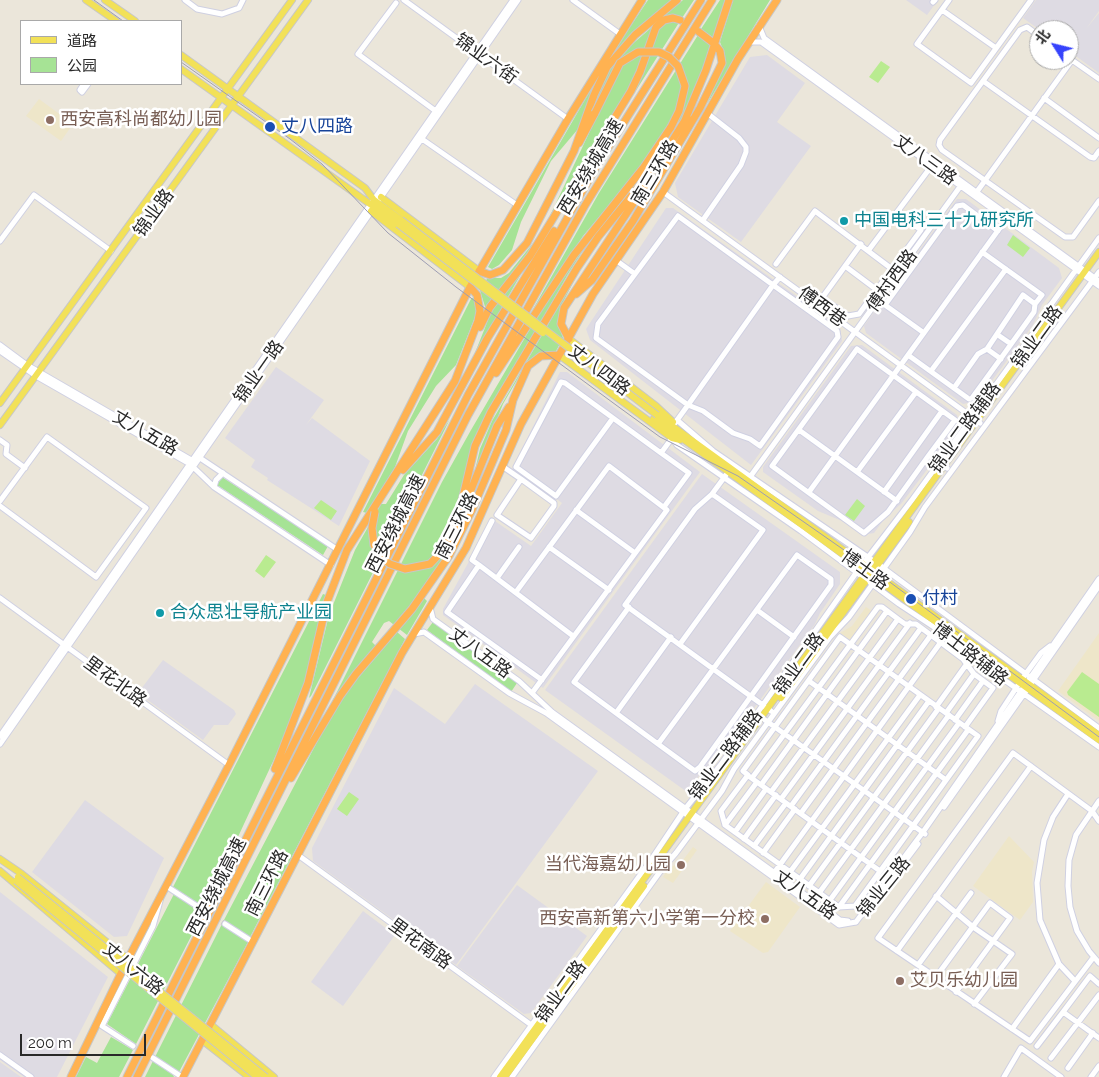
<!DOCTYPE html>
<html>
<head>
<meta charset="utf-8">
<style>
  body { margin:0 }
  #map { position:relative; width:1099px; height:1077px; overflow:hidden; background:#ebe6da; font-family:Raleway,"Noto Sans SC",sans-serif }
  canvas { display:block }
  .legend { position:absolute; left:20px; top:20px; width:162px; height:65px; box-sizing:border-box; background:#fff; border:1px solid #a9a9a9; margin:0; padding:6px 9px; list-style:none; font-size:15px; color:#292929 }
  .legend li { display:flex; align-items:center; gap:10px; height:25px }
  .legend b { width:25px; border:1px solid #a9a9a9 }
  .north { position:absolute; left:1029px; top:20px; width:50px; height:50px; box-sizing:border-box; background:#fff; border:1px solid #a9a9a9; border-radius:50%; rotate:306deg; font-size:14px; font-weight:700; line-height:20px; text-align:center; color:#292929 }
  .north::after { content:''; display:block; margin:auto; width:18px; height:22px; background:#3643fc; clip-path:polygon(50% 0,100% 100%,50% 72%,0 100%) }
  .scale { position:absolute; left:20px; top:1034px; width:126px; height:22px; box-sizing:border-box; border:2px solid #292929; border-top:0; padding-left:6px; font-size:15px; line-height:18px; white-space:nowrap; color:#292929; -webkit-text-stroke:4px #fff; paint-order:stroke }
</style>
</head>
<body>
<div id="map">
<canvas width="1099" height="1077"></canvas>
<ul class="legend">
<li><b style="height:6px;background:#f2e158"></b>道路</li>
<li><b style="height:14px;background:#a6e395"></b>公园</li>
</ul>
<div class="north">北</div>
<div class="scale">200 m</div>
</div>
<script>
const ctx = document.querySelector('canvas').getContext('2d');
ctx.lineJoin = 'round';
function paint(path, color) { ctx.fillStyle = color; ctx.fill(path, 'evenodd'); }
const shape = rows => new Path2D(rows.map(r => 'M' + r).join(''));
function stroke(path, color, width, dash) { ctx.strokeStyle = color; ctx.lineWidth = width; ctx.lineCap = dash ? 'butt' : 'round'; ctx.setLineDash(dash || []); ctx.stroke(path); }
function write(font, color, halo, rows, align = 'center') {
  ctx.font = font + ' Raleway,"Noto Sans SC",sans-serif'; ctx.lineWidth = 5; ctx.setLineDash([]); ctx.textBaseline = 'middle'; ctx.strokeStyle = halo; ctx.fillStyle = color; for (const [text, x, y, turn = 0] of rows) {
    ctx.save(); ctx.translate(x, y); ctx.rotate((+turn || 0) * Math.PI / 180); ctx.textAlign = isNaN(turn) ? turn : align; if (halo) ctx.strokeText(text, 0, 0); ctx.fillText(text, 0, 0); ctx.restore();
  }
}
const industrial = shape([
  [906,0,938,0,927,15],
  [1036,0,1099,0,1099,11,1086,29,1099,13,1099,73,1069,51,1069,30,1040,30,1023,18],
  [767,55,805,83,777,122,811,146,741,242,678,197,675,183,750,57],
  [957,199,966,199,1059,268,1062,278,1042,305,1033,325,977,401,963,404,866,333,864,326],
  [666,208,673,208,840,327,842,341,751,465,590,340,586,329],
  [862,345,957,415,960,426,901,504,885,518,874,533,863,535,842,521,818,511,763,472,763,467,851,346],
  [276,367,324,400,306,425,312,418,370,461,339,526,267,480,268,478,251,467,255,460,225,438],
  [560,372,567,372,700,472,543,688,443,615,443,609,492,519,531,546,562,503,513,467],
  [702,474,840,572,840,584,820,613,815,624,713,765,699,776,687,792,545,690],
  [163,660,234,710,236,714,228,725,214,725,203,740,138,693],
  [475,684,598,771,456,965,313,861,312,848,394,688,445,724],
  [85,800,164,858,127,936,114,937,32,872],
  [517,885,587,936,531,1013,524,1014,457,966],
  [0,892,108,977,57,1077,24,1077,0,1060],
  [363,911,395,935,343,1006,311,982],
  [0,1062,21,1077,0,1077]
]);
const education = shape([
  [39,99,73,124,61,141,26,116],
  [866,607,872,611,850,641,840,633,852,626],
  [1099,633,1099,721,1058,691],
  [1009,836,1034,862,1032,872,1033,902,1020,920,973,886],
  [693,847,697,850,673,883,663,877,668,869,683,860],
  [766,882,800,907,768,952,763,953,730,931]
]);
const green = shape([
  [648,0,672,0,637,29,608,60],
  [683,0,694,0,682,18,674,16,662,17],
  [720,0,727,0,714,38,701,29],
  [733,0,770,0,707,104,724,65,725,55,720,42],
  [675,20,680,21,635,92,655,31,664,23],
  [652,27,645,53,625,97,549,218,598,114,587,108,578,129,551,161,521,222,512,250,499,265,492,269,488,267,597,79,605,68],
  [698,35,712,44,704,70,680,123,674,119,646,161,583,236,524,325,599,193],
  [596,230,568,274,481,427,452,533,458,536,421,595,427,601,407,635,389,621,384,623,372,642,377,647,332,702,442,482,471,430,540,312],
  [534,242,522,262,486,310,479,287,488,278,501,278,509,273],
  [525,267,473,358,492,310],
  [577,275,560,308,558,324,563,338,556,351,537,354,524,368,503,404,473,479,480,449,492,421],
  [474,297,476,311,475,317,456,365,436,386,408,431,395,467,367,513,363,512,471,299],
  [450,419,311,696,309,698,329,615,355,550,381,504,386,504,404,475,437,439],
  [222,477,328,546,323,555,217,485],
  [323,594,326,595,314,652,295,714,205,908,173,887],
  [433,622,517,683,511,692,427,630],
  [397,632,405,639,250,937,224,920,327,723,348,690],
  [174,894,203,913,136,1044,107,1024],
  [222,924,248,942,179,1072,155,1057],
  [111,1037,133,1050,119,1077,76,1077,86,1057,97,1063],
  [153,1061,173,1075,174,1077,145,1077]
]);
const pitch = shape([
  [881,61,890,67,878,83,869,77],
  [1013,235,1030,248,1023,257,1007,245],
  [857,499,865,506,854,521,845,515],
  [321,500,337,511,331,520,314,508],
  [266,555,276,562,264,578,255,571],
  [1082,672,1099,684,1099,717,1068,695,1067,692],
  [349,792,359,799,347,816,337,809]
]);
const minorTunnel = shape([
  [203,910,225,924]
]);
const minor = shape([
  [185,0,197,9,222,14,239,8,243,0],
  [404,0,568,119],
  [573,0,620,34],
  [949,0,917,44,971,83,1031,0],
  [933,2,935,0],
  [396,3,358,54,437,112],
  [942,10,996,48],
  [759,26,764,38,1099,281],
  [1039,36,1027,27,1020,30,940,140,939,145,942,150,1065,237,1073,237,1099,201],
  [749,42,761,42,1099,286],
  [1069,58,1099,79],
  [983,81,1090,157,1094,158,1099,151],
  [84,84,80,90,82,92,88,84],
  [1044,98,1099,138],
  [422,139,517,205],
  [663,192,980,423],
  [976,193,1072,60],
  [379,200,518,0],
  [678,216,773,285,688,405,596,338,598,324,678,216],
  [703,220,741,165,746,152,746,147,739,138,707,113],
  [0,241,34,195,111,251],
  [861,244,822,298,848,316,859,314,921,230,897,213],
  [868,251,933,164],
  [617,261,635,274],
  [776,264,815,211,892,269],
  [845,266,877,290],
  [924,333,885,305,957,206,963,205,998,231],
  [998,335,1011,344],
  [0,345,27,365,193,461,200,458,338,550],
  [987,349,1001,359],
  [0,351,36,376,190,464,214,487,331,565],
  [908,355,969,399,972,398,1004,354,1034,312,1035,304,1042,295,982,252],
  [931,371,1006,269],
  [954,388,978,354,987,349,1023,295,1035,304],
  [613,418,556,496,516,467,561,382,565,383,661,453,672,438,677,445,801,531,899,604,946,635,986,667,1099,747],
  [677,420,713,451,878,564,1099,728],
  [675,423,688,405,703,411,733,433,750,439,760,446,838,337,837,331,773,285,780,277],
  [799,430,897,501],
  [0,440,7,445,6,454,25,468],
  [661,453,689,473,664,507],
  [929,455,955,420,857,349,772,466,864,533,888,512,929,455,947,468],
  [502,466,521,479,497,515,531,538,554,506,554,503,521,479],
  [857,472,916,392],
  [726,475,712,494,695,509,625,605,771,711],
  [750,477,962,184],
  [214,487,216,480,223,473],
  [809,492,1007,218],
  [884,492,942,411],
  [0,501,47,437,146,508,96,577,0,506],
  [576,510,635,553],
  [492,521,472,560,479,565,447,612,542,680],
  [549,547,609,590],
  [479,565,573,636],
  [497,578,519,547],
  [516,592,609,466,667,510,532,693],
  [0,598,229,765],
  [430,607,433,619,519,681,552,712,840,920,848,921],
  [629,607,574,682,658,744,797,555,831,579,831,585,700,767,695,771,658,744],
  [757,610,794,637],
  [898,619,905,624,916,624,963,659,974,674,993,688,965,727],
  [414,634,424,632,509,693,546,713,839,925,856,922],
  [840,637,978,736,855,906,839,907,725,825,721,811,748,775,743,771,840,637],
  [680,644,763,530,712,494],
  [809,681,946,780],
  [1032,682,1099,586],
  [936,707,966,665],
  [616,713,671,637],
  [946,713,974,674],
  [765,720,925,834],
  [955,720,983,681],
  [998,721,1001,711,1022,679,1041,653,1050,646],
  [0,736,513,0],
  [0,744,373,209],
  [750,777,880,871],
  [752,778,878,607,882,607,898,619,771,792],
  [761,785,887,611],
  [1068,794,1053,817,1044,840,1037,883,1040,920,1059,964,1074,980],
  [781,799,910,623],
  [1099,801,1076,835,1069,860,1068,886,1070,907,1077,931,1089,951,1099,963],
  [791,806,921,628],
  [944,807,1026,691],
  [801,813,931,635],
  [725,825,757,782],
  [735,832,766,789],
  [744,839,776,795],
  [754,846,786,803],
  [763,853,795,809],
  [298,855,534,1027],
  [790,872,920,695],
  [774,873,946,635],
  [800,879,929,701],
  [166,886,203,910],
  [809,886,939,708],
  [819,893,949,715],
  [936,896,973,927,1012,954,974,1004],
  [830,900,959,723],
  [872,905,918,844],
  [839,907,968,730],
  [856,922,923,832,1099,579],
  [225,924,253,942],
  [897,951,1031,766],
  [1093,958,1030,1041,878,938,1013,753,1092,811,1099,821],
  [918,965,971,893],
  [936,977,990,903,1010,918,956,992],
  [1063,1012,1090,976,1099,984],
  [1012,1029,1059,964],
  [133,1046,102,1026,153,926,160,901],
  [1037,1046,1063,1012,1099,1038],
  [0,1055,31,1077],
  [153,1058,182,1077],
  [1051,1058,1099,995],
  [1068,1068,1093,1033],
  [494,1077,651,860,685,809,722,763,856,573,912,500,1035,331,1047,310,1099,238],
  [512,1077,662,869,676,853,722,791,734,769,830,637,849,617,910,532,925,507,1099,272],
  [1004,1077,1021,1048,1061,1077],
  [1091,1077,1099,1066]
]);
const major = shape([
  [86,0,116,21],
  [105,0,135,21],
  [181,55,365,188,374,200,401,220],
  [181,69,398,224],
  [381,197,479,271],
  [371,211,470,287],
  [569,339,656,406,673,422],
  [559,355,672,438,680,440],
  [0,403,292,0],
  [657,415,1099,735],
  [654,418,1099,740],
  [0,425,308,0],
  [781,698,909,522],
  [0,859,22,874,128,959],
  [0,871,121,974],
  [210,1024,274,1077],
  [202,1040,249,1077],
  [500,1077,1099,252],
  [505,1077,644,886]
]);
const highway = shape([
  [699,32,712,42],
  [685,120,706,70,729,0],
  [579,143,595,113],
  [479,271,490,275,503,270,527,243,574,151,594,95,607,67,635,35,677,0],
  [576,294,592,280,633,221,700,108,722,63,720,51,716,46],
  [480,327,490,307,530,256,631,91,640,72,656,27,664,20,673,18,680,20],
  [569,339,561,324,564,308,646,184],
  [496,373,574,255,644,167,671,127],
  [403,470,437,432,487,339,554,231],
  [466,502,497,426,509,407],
  [456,526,475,446,491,412,577,268,598,237,659,162,687,117],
  [275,769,308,683,327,602,347,550,455,381,478,321,480,311,477,295,470,287],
  [291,778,340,696,356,674,412,609,449,556,472,510,506,430,513,400,528,366,541,356,559,355],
  [71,1077,128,959,229,765,470,287,568,119,642,0],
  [127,1077,468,395,597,165,701,0],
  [137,1077,468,415,584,207,712,0],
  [183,1077,402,653,466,548,521,424,593,294,663,192,738,59,777,0]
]);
const tram = shape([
  [94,0,123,21],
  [181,62,290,139,322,164,388,233,456,287,616,405,660,437,738,476,887,580,1099,737]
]);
const majorBridge = shape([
  [401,220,657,415],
  [398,224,543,333],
  [18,877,266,1077],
  [16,881,257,1077]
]);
const highwayBridge = shape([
  [595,113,620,63,638,52,659,52,669,57,678,66,685,86,679,111,671,127],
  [375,512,372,528,374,545,383,559,390,564,405,569,430,564,445,548,456,526]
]);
const markers = [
  [50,120,5,"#8d6e63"],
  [270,127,6,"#1a4fb4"],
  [844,221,5,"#0f9aa8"],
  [911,599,6,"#1a4fb4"],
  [160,613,5,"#0f9aa8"],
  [681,865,5,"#8d6e63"],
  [765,919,5,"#8d6e63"],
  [900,981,5,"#8d6e63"]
];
const streetNames = [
  ["锦业六街",486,59,36],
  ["丈八三路",925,160,36],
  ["西安绕城高速",591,167,-59],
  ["南三环路",655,173,-59],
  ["锦业路",154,213,-54],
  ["傅村西路",892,281,-54],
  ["傅西巷",822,307,36],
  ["锦业二路",1037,337,-54],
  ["丈八四路",599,370,37],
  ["锦业一路",259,372,-55],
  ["锦业二路辅路",965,428,-54],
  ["丈八五路",145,433,30],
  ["西安绕城高速",396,524,-63],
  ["南三环路",457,526,-63],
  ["博士路",865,570,36],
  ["丈八五路",480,653,36],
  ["博士路辅路",970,654,38],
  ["锦业二路",799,664,-54],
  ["里花北路",115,682,36],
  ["锦业二路辅路",726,755,-53],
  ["南三环路",267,883,-63],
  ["西安绕城高速",217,887,-63],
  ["锦业三路",884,887,-51],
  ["丈八五路",805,895,35],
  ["里花南路",420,944,36],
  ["丈八六路",133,969,39],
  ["锦业二路",561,992,-54]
];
const educationNames = [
  ["西安高科尚都幼儿园",60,120],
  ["当代海嘉幼儿园",671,865,"right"],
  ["西安高新第六小学第一分校",755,919,"right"],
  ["艾贝乐幼儿园",910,981]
];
const transitNames = [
  ["丈八四路",281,127],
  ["付村",922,599]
];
const cultureNames = [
  ["中国电科三十九研究所",854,221],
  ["合众思壮导航产业园",170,613]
];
paint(industrial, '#dedbe3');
paint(education, '#eee6c9');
paint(green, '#a6e395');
paint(pitch, '#b9eb90');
stroke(minorTunnel, '#c4c0b7', 5, [5, 2.5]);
stroke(minor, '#cfd0e2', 7);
stroke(major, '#c7c7c7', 8);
stroke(highway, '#c7c7c7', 9);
stroke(minor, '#fff', 5);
stroke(major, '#f2e158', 6);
stroke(highway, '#ffb251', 7);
stroke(tram, '#9d9db3', 1);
stroke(majorBridge, '#c7c7c7', 8, []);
stroke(highwayBridge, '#c7c7c7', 9, []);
stroke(majorBridge, '#f2e158', 6);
stroke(highwayBridge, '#ffb251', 7);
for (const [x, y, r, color] of markers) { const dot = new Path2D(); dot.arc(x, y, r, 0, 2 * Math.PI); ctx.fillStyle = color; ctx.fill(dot); stroke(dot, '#fff', 2); }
write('18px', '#292929', '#fff', streetNames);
write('18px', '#785e54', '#fff', educationNames, 'left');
write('18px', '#164399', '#fff', transitNames, 'left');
write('18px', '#0d838f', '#fff', cultureNames, 'left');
</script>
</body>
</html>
